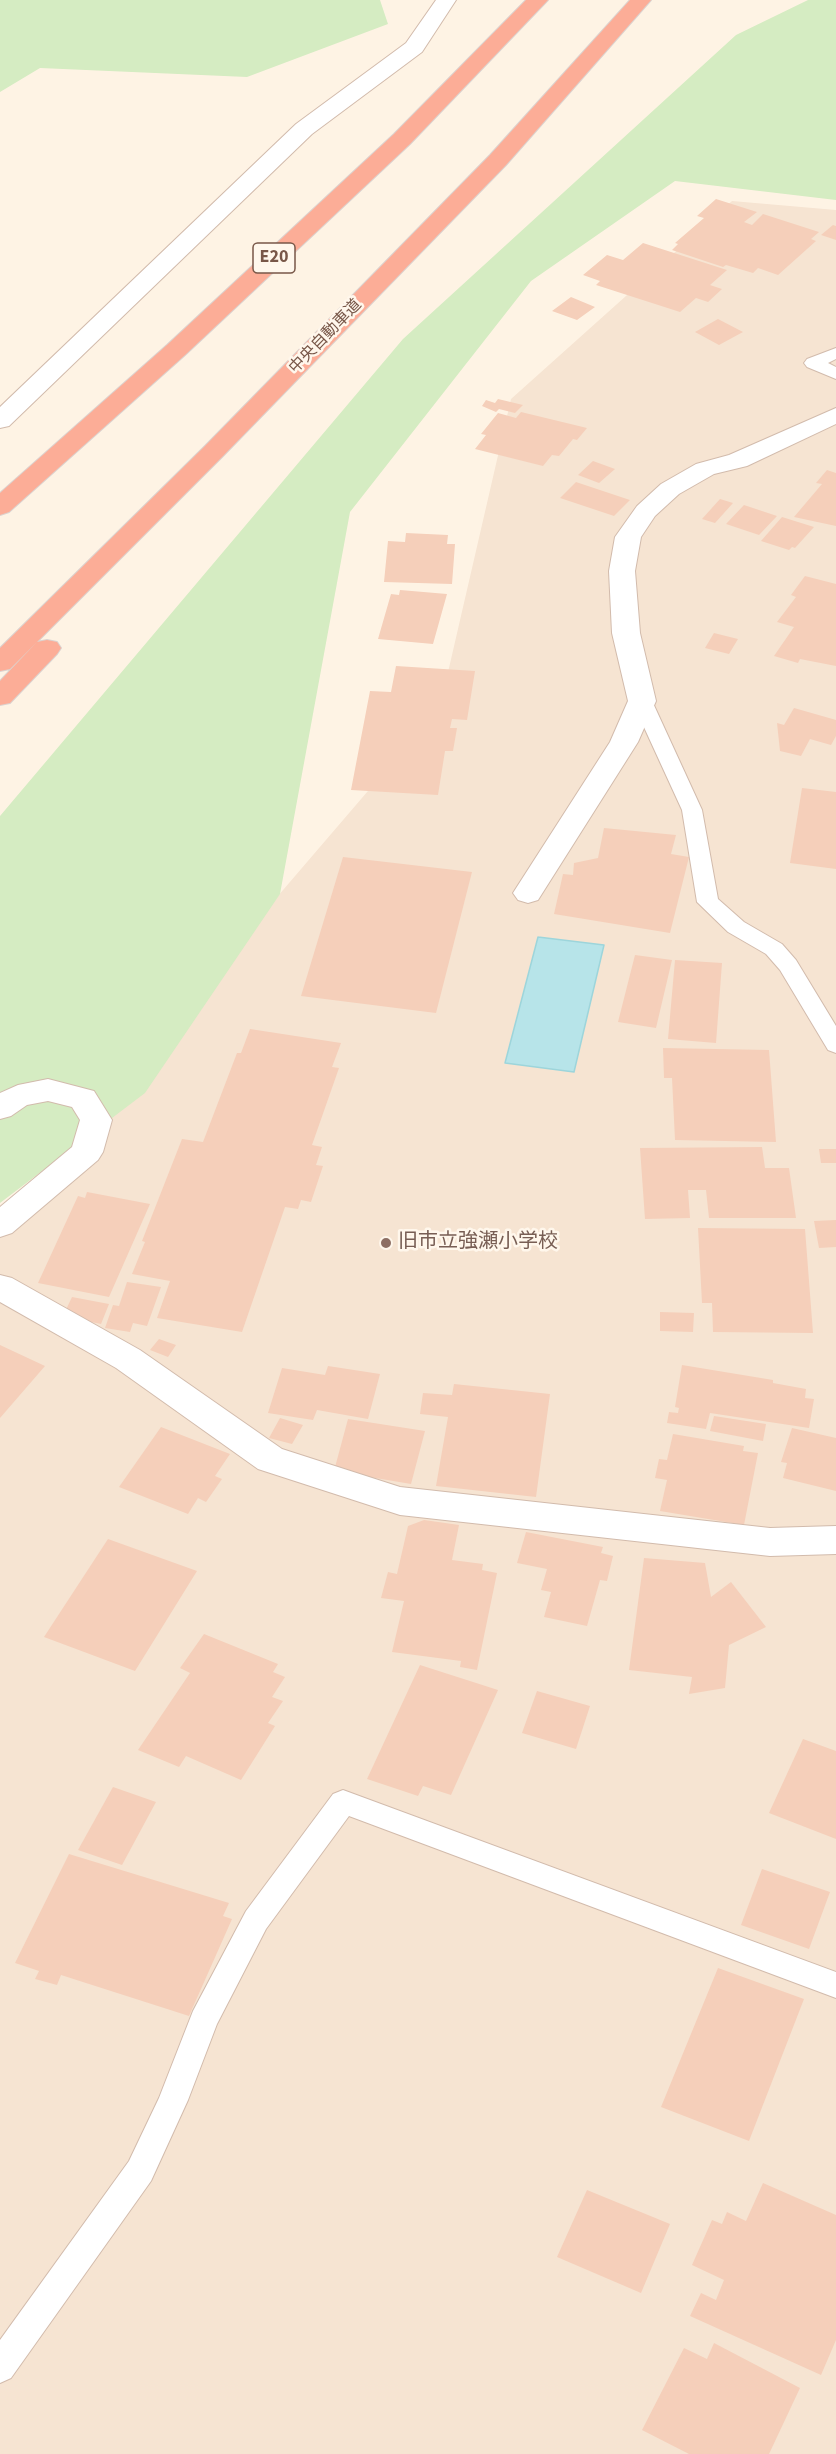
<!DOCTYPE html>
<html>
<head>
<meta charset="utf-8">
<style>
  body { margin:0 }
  canvas { display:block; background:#fef3e4 }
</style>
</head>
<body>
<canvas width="836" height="2454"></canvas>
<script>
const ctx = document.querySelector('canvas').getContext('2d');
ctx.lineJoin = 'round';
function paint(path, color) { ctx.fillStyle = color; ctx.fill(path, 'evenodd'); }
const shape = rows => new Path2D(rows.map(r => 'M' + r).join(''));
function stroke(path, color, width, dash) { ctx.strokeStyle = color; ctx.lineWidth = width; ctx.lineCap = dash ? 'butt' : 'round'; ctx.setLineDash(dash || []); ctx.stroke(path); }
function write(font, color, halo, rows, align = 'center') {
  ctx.font = font + ' "Source Sans 3","Noto Sans JP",sans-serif'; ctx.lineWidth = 5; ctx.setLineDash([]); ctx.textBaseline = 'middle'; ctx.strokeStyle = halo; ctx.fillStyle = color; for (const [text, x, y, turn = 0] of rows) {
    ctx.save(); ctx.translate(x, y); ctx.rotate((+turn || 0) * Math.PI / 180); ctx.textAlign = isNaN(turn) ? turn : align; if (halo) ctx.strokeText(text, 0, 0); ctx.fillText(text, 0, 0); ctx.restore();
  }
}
const residential = shape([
  [732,201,836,210,836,2454,0,2454,0,1220,440,707,511,399]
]);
const green = shape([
  [0,0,380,0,388,24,247,77,40,68,0,92],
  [808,0,836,0,836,200,675,181,531,281,350,512,280,894,145,1093,0,1203,0,816,403,339,736,35]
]);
const water = shape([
  [538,937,604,945,574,1072,505,1063,538,937]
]);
const building = shape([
  [716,199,757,212,744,222,752,225,763,214,819,232,811,239,816,241,778,275,758,268,753,273,726,265,723,267,672,250,678,244,675,243,704,218,697,216],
  [833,225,836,226,836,240,821,235],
  [643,243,727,270,710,285,722,289,708,302,696,298,680,312,596,285,600,281,583,275,607,255,623,260],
  [571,297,595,307,577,320,552,311],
  [718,319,743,332,719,345,695,332],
  [498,399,523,405,515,413,499,409,496,412,482,406,486,400,495,403],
  [521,412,587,428,577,440,573,439,559,456,552,455,543,466,475,449,486,435,481,434,498,413,516,418],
  [593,461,615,469,599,483,578,475],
  [827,470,836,473,836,526,794,517,822,484,816,483],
  [576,482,630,500,614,516,560,498],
  [720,499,733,503,715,523,702,519],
  [744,505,777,516,759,535,726,524],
  [782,517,814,527,795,548,792,547,789,550,761,541],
  [406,533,448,535,447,544,455,544,452,584,384,582,388,541,405,542],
  [805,576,836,584,836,666,800,659,798,663,774,656,794,627,777,622,796,597,791,595],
  [400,590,447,594,433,644,378,639,391,594,399,595],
  [714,633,738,639,729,654,705,648],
  [396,666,475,671,467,720,452,719,450,728,457,728,453,751,445,751,438,795,351,790,370,691,391,692],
  [794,708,836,720,836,736,831,745,810,739,801,756,780,751,777,723,784,725],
  [802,788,836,792,836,869,790,863],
  [604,828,676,835,671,854,689,857,670,933,554,914,563,874,573,875,574,863,598,858],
  [343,857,472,872,436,1013,301,996],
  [635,955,672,960,656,1028,618,1022],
  [675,960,722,963,716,1043,668,1039],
  [250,1029,341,1043,332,1067,339,1068,312,1145,322,1147,316,1165,323,1166,311,1202,301,1200,298,1209,285,1207,242,1332,157,1318,170,1281,132,1274,145,1242,142,1241,182,1139,203,1142,237,1053,241,1053],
  [663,1048,769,1050,776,1142,675,1140,672,1078,664,1078],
  [762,1147,765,1168,789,1168,796,1218,709,1218,706,1190,688,1190,690,1218,645,1219,640,1148],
  [819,1149,836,1149,836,1163,821,1163],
  [87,1192,150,1204,109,1297,38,1283,78,1196,85,1198],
  [836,1220,836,1247,819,1248,814,1221],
  [698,1228,805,1229,813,1333,713,1332,712,1303,702,1303],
  [127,1282,161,1287,147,1326,133,1323,130,1332,105,1328,113,1305,119,1306],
  [72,1297,109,1304,101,1324,63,1316],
  [660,1312,694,1313,693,1332,660,1331],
  [159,1339,176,1345,168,1357,150,1350],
  [0,1345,45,1366,0,1418],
  [682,1365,773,1380,773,1383,806,1389,805,1398,814,1399,809,1428,710,1413,706,1429,667,1423,669,1412,678,1413,679,1408,675,1407],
  [328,1366,380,1374,368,1419,317,1410,313,1420,268,1413,282,1368,325,1375],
  [454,1384,550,1394,536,1497,436,1486,448,1417,420,1414,423,1393,452,1395],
  [714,1416,766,1424,763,1441,710,1431],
  [280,1418,303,1425,292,1444,269,1438],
  [348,1419,425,1431,411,1484,334,1471],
  [161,1427,230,1454,215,1476,222,1479,206,1502,198,1498,188,1514,119,1487],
  [792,1428,836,1438,836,1491,783,1478,787,1463,781,1462],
  [673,1434,744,1446,743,1451,758,1453,744,1525,660,1511,667,1480,655,1478,659,1459,667,1460],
  [424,1520,459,1525,452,1560,483,1564,482,1570,497,1573,477,1670,460,1667,461,1661,392,1652,404,1601,381,1598,388,1572,397,1574,408,1526],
  [526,1532,603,1547,601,1553,613,1556,607,1581,600,1580,587,1626,544,1617,551,1592,541,1590,547,1569,517,1563],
  [108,1539,197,1571,135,1671,44,1637],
  [644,1558,705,1563,711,1597,731,1582,766,1627,729,1645,725,1688,689,1694,692,1677,629,1670],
  [204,1634,278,1664,273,1672,285,1677,272,1697,283,1701,268,1723,275,1726,241,1780,186,1756,179,1767,138,1750,190,1673,180,1668],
  [420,1665,498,1690,451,1795,423,1786,418,1796,367,1779],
  [537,1691,590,1706,576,1749,522,1733],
  [803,1739,836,1751,836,1839,769,1813],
  [113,1787,156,1802,122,1865,78,1850],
  [69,1854,229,1903,223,1916,232,1919,189,2016,61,1975,57,1985,35,1979,39,1971,15,1963],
  [762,1869,830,1892,809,1949,741,1925],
  [718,1968,804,1999,749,2141,661,2107],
  [763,2183,836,2215,836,2340,821,2375,690,2316,701,2293,716,2300,724,2280,692,2265,712,2220,722,2224,727,2212,746,2221],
  [587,2190,670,2224,641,2293,557,2257],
  [714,2343,800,2388,769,2454,689,2454,642,2430,684,2348,707,2359]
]);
const service = shape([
  [836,348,836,359,828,363,836,367,836,379,807,367,804,363,807,359,836,348],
  [642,695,649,697,652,701,702,810,718,899,744,922,782,944,796,960,836,1026,836,1053,828,1050,780,970,766,954,728,932,697,902,682,810,632,701,635,697,642,695],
  [343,1790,836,1972,836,1998,349,1816,266,1929,217,2024,188,2100,151,2181,11,2378,0,2383,0,2340,129,2161,159,2098,193,2011,246,1911,333,1794,343,1790]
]);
const minor = shape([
  [436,0,456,0,422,52,312,134,9,426,0,428,0,407,296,124,406,43,436,0],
  [836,408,836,424,747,466,714,474,679,494,655,516,641,537,635,571,640,633,656,701,638,742,538,900,528,903,518,900,513,893,610,742,628,701,612,633,609,571,615,537,637,506,661,484,696,464,729,455,836,408],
  [48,1079,94,1091,112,1120,103,1152,98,1160,12,1233,0,1237,0,1207,72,1147,80,1120,72,1107,48,1101,27,1105,11,1116,0,1119,0,1093,18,1085,48,1079],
  [0,1275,12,1278,140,1350,282,1449,400,1487,770,1528,836,1526,836,1554,770,1556,400,1515,258,1469,116,1368,0,1302,0,1275]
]);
const motorway = shape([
  [526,0,548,0,410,144,185,355,9,512,0,515,0,493,167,345,394,134,526,0],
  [630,0,651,0,506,165,223,456,10,669,0,671,0,648,205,446,490,155,630,0],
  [47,640,57,642,61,648,57,654,10,703,0,705,0,681,37,642,47,640]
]);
const markers = [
  [386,1243,6,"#8d6e63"]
];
const farStreetnames = [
  ["中央自動車道",326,337,-46]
];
const shields = [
  [274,258,42]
];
const shieldNames = [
  ["E20",274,258]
];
const educationNames = [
  ["旧市立強瀬小学校",398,1243]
];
paint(residential, '#f6e4d2');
paint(green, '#d5ecc2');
paint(water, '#b7e4e9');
stroke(water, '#9dd5db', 1.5);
paint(building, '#f5cfba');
stroke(service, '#d2bbac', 2);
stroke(minor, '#d2bbac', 2);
stroke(motorway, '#dcd3cf', 2);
paint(service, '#fff');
paint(minor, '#fff');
paint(motorway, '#fcad97');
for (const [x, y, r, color] of markers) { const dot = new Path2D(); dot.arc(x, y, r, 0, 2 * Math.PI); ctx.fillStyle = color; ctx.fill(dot); stroke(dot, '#fff7ec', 2); }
write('16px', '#785748', '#fff7ec', farStreetnames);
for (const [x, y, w] of shields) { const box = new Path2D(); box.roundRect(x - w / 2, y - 15, w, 30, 4.5); ctx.fillStyle = '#fff7ec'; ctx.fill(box); stroke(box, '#785748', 1.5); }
write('bold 18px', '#785748', null, shieldNames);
write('20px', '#785e54', '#fff7ec', educationNames, 'left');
</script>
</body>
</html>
